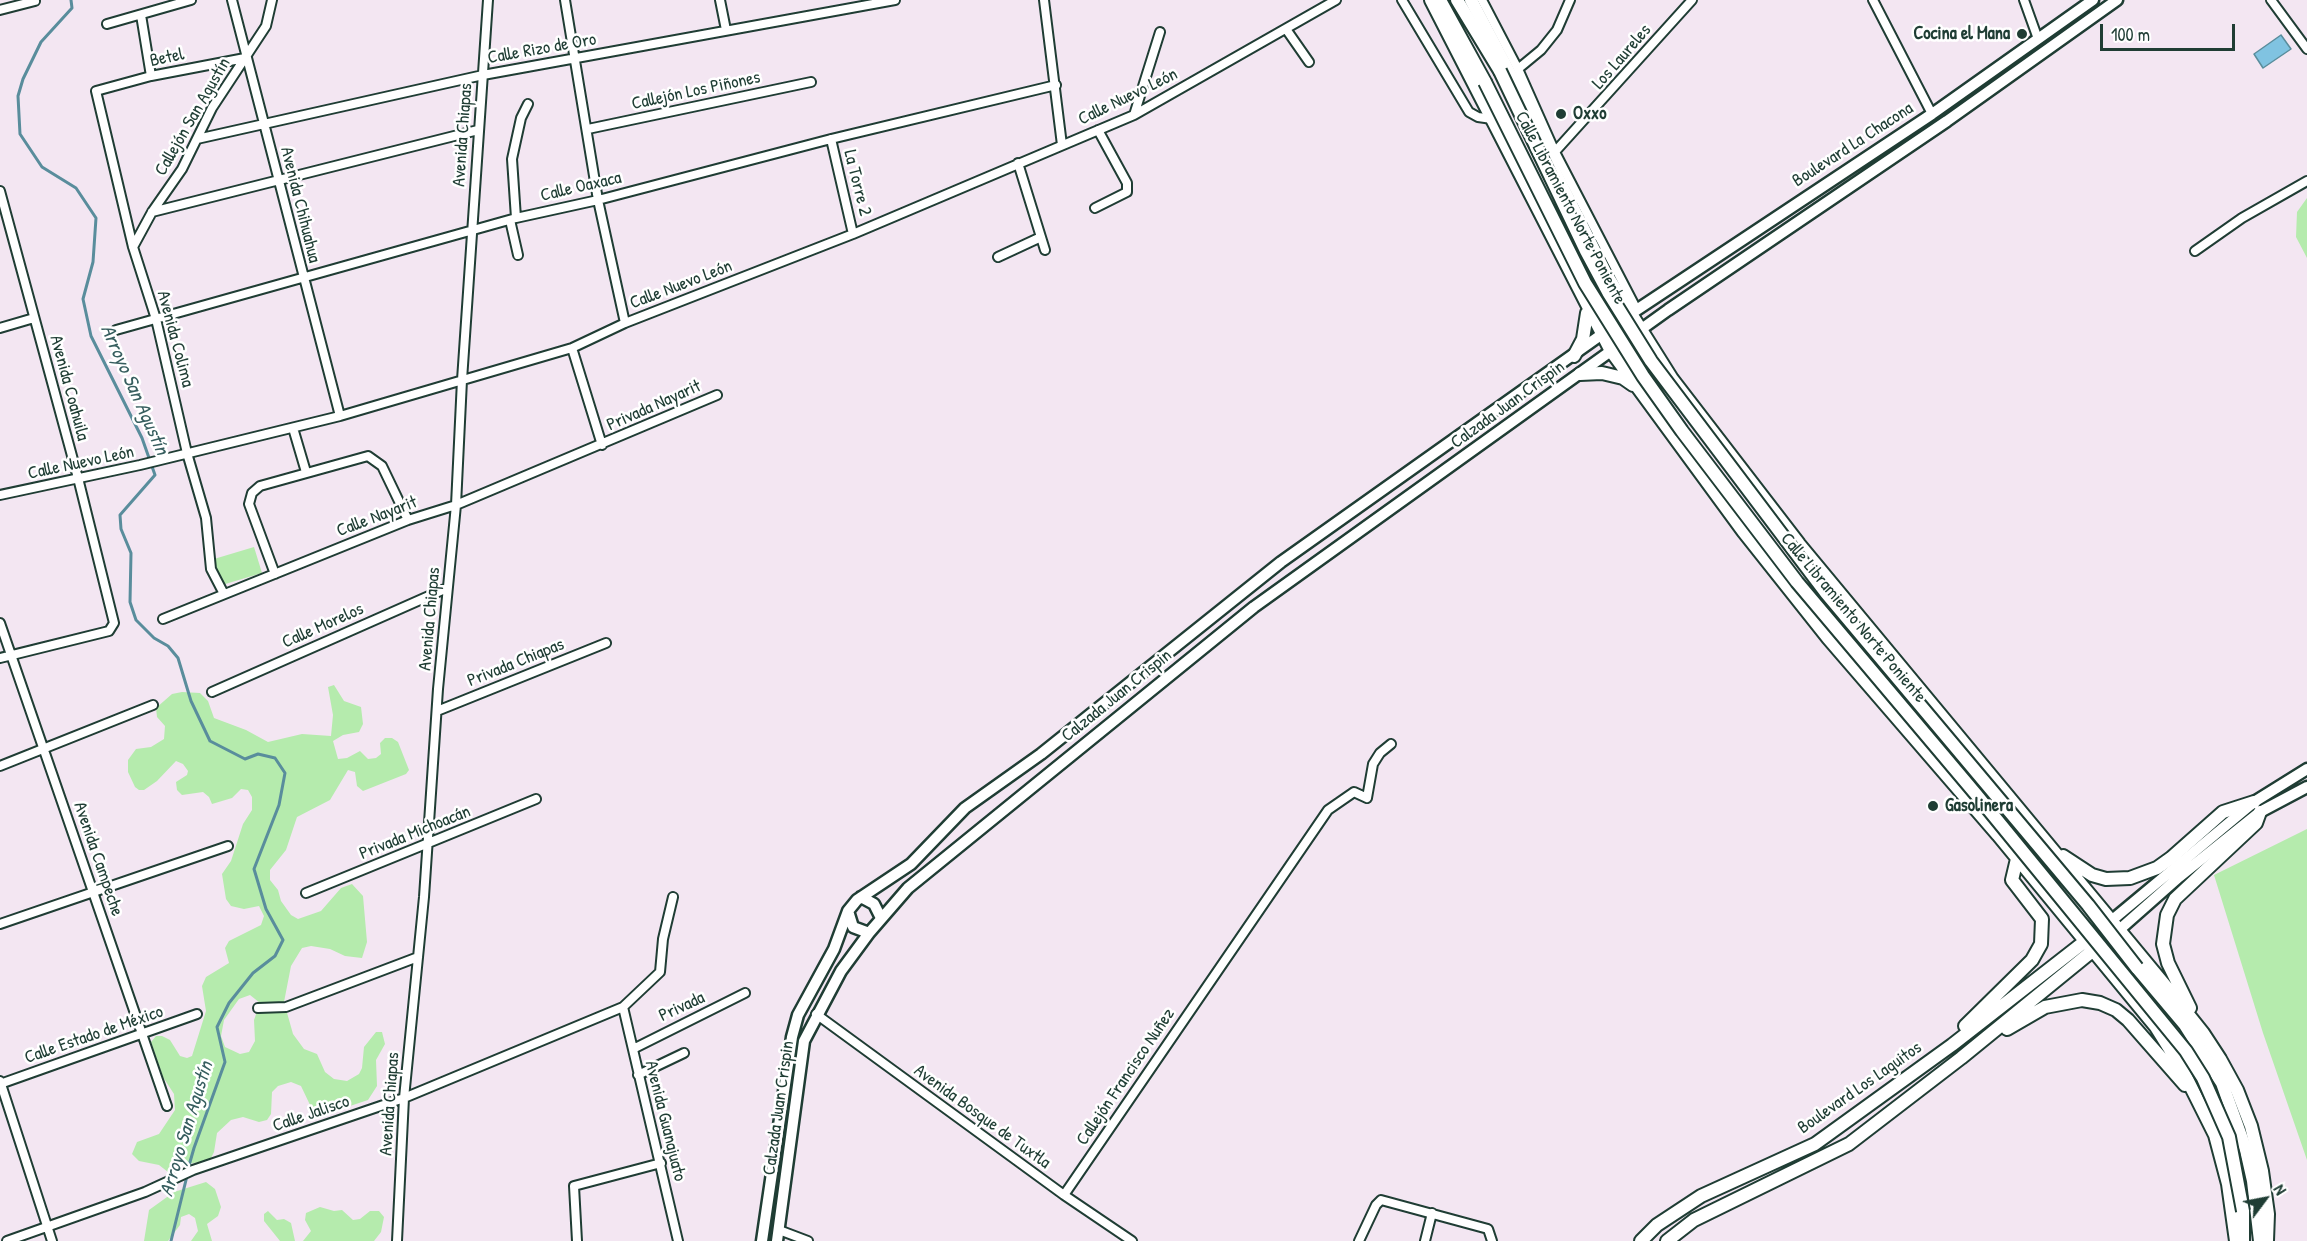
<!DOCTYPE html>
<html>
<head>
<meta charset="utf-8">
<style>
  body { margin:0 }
  #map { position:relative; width:2307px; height:1241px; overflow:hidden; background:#f3e6f2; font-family:"Patrick Hand",sans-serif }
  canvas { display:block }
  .north { position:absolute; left:2235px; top:1169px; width:60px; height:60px; -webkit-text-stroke:4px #fff; paint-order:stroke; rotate:58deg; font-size:16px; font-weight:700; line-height:24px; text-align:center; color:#1f3d34 }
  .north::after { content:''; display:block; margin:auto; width:21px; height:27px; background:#1f3d34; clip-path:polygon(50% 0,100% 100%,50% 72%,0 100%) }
  .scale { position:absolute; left:2100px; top:24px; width:135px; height:27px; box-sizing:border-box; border:3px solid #1f3d34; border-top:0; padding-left:8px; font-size:18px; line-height:21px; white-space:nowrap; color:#1f3d34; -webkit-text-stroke:4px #fff; paint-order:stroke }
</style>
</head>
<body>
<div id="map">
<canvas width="2307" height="1241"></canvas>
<div class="north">N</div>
<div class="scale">100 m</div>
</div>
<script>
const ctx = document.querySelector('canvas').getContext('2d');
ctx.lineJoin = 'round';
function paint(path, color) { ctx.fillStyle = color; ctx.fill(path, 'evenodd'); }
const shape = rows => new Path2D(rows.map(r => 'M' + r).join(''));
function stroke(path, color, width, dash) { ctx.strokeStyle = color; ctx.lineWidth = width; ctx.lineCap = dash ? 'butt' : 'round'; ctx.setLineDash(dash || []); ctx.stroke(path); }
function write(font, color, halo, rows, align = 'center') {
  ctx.font = font + ' "Patrick Hand",sans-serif'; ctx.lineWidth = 5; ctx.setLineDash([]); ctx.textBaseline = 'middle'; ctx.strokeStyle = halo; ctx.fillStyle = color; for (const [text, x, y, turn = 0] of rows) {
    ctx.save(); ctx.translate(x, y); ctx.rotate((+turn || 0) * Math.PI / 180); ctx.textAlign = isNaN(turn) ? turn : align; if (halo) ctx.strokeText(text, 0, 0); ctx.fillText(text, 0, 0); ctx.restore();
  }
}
const green = shape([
  [2307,198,2307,258,2296,237,2297,212],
  [254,547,262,573,222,585,214,559],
  [334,685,344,701,361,707,363,724,359,732,343,735,333,741,338,759,347,758,360,751,368,759,376,758,381,754,380,743,385,738,392,738,398,742,409,770,406,774,363,791,357,786,355,772,348,770,330,800,297,817,286,850,270,870,270,880,278,890,281,901,291,915,298,919,321,911,341,888,352,884,363,896,367,942,362,958,345,956,330,949,311,946,302,948,291,966,284,1002,293,1034,304,1049,317,1054,325,1072,334,1079,347,1081,359,1074,362,1068,364,1047,376,1032,382,1032,385,1044,376,1060,377,1086,368,1100,326,1114,311,1107,301,1086,291,1082,278,1086,272,1092,271,1114,267,1120,259,1122,243,1117,231,1120,217,1133,214,1152,210,1160,183,1165,168,1172,159,1165,139,1161,132,1154,137,1142,159,1134,175,1110,174,1094,163,1077,151,1042,156,1036,162,1036,170,1040,180,1056,187,1058,192,1056,206,1011,202,986,206,977,229,963,225,948,229,941,261,925,264,916,259,906,244,909,231,906,226,899,222,874,231,861,243,824,252,810,252,797,248,790,241,789,232,798,212,804,209,797,203,792,182,795,177,790,176,782,187,775,188,771,183,764,176,761,157,781,144,790,139,790,135,787,128,772,128,760,136,749,151,747,164,739,165,726,157,717,156,708,172,694,182,692,200,693,208,701,214,718,246,730,268,742,302,734,331,736,333,715,328,687],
  [250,995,260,1003,254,1020,255,1041,249,1052,240,1054,225,1047,221,1036,224,1020,239,999],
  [2307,829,2307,1160,2263,1033,2214,875],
  [206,1182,215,1189,221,1207,218,1216,207,1224,212,1241,191,1241,198,1231,195,1218,189,1214,181,1217,180,1225,168,1241,144,1241,149,1210,174,1192],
  [320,1207,334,1211,342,1210,353,1220,360,1219,370,1211,379,1211,384,1217,381,1232,374,1241,303,1241,311,1231,305,1220,306,1213],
  [268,1211,277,1220,284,1219,291,1223,295,1241,280,1241,264,1221,264,1214]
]);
const water = shape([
  [2281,35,2291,49,2263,68,2254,54,2281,35]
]);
const stream = shape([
  [71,0,72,8,41,42,23,79,18,96,20,134,42,167,76,188,96,218,93,262,83,299,91,336,142,438,155,475,120,515,121,529,131,553,130,602,136,620,154,638,168,646,178,658,191,701,210,741,245,759,258,754,275,758,285,773,279,805,254,869,266,909,283,940,275,956,253,973,229,1003,217,1027,225,1062,194,1148,188,1169],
  [171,1241,187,1176]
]);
const minor = shape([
  [232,0,340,416],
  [565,0,598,200,625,323],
  [720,0,726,30],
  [1044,0,1062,145],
  [1402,0,1469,112,1478,117,1492,119],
  [1482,0,1518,69,1555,152,1637,310],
  [1873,0,1932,114],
  [2024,0,2038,39],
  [2271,0,2307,49],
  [0,10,35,1],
  [141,15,151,76],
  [107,24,191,0],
  [1286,29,1309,62],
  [1518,69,1541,50,1557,30,1570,0],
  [1134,115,1160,32],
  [588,129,811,82],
  [197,139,483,75,895,0],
  [831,139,853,234],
  [1552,155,1692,0],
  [1018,163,1045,250],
  [0,191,78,478,114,623,109,631,0,658],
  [1095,208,1127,192,1127,183,1098,130],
  [152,212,478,130],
  [516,218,512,159,521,118,528,104],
  [510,220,518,255],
  [133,247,152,212,182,169,212,108,266,26,272,0],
  [2195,251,2242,218,2307,181],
  [998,257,1041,237],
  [0,328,34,318],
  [116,330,516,218,598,200,831,139,1056,85],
  [572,348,602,445],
  [293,428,306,472],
  [0,495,140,465,340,416,572,348,625,323,853,234,1134,115,1336,0],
  [275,574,249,504,252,493,260,486,368,456,382,466,408,520],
  [224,594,211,569,206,518,187,453,156,319,133,247,96,91,151,76,245,58],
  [163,619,408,520,456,505,717,395],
  [0,623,167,1106],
  [212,692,447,588],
  [437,711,606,643],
  [0,766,153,705],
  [306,893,536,799],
  [0,924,228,846],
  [623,1007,678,1241],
  [258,1008,286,1007,418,957],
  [816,1014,1064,1195,1132,1241],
  [633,1049,745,993],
  [638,1075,684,1053],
  [0,1081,52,1241],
  [0,1084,197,1014],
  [1064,1195,1328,810,1354,792,1367,798,1373,764,1380,753,1391,744],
  [779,1230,808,1241],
  [7,1241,145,1192,193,1170,404,1098,623,1007,660,972,663,939,673,897],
  [397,1241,404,1098,424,897,438,689,456,505,462,380,488,0],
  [577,1241,574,1186,661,1163],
  [1359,1241,1376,1205,1381,1200,1488,1229,1492,1241],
  [1425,1241,1432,1213]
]);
const secondary = shape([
  [861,897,874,904,881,918],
  [848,911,853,927,869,933],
  [2111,921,2254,802,2307,769],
  [2119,930,2179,877,2260,812,2307,787],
  [762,1241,792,1037,798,1015,834,949,848,911,857,900,911,864,965,808,1041,754,1281,562,1629,315,1932,114,2093,0],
  [777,1241,804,1041,841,971,869,933,908,888,1254,607,1668,310,1947,121,2117,0]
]);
const primary = shape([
  [1431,0,1611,351,1743,531,1828,638,1998,835,2156,1027,2181,1067,2215,1135,2228,1184,2236,1241],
  [1471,0,1518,89,1548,158,1606,274,1672,379,1799,544,2164,984,2203,1033,2220,1059,2237,1090,2251,1126,2262,1171,2268,1214,2267,1241],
  [1574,356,1583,339,1587,313],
  [1580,374,1602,373,1623,378,1633,385],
  [2063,856,2092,875,2106,879,2130,878,2157,868,2171,858,2223,812,2254,802],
  [2190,1008,2168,963,2163,944,2167,915,2175,899,2256,823,2260,812],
  [1965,1026,2032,960,2041,944,2042,919,2012,880,2017,859],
  [2007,1029,2045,1007,2082,1000,2100,1003,2116,1010,2128,1020,2185,1085],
  [1641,1241,1657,1225,1701,1196,1815,1144,1952,1045,2111,921],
  [1667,1241,1694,1220,1849,1144,1961,1058,2118,930]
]);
const trunk = shape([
  [1440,0,1485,82],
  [1457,0,1500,71],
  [2137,968,2185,1025,2222,1083,2246,1150,2253,1181,2260,1241],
  [2243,1211,2243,1241]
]);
const trunkBridge = shape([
  [1500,71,1586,251,1608,292,1651,361,1826,593,2088,905,2137,968],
  [1485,82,1585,283,1643,376,1682,431,1797,582,1975,793,2186,1051,2203,1078,2229,1137,2243,1211]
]);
const markers = [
  [2022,34,6,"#1f3d34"],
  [1561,114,6,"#1f3d34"],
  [1933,806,6,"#1f3d34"]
];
const poiNames = [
  ["Cocina el Mana",2010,34,"right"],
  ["Oxxo",1573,114],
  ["Gasolinera",1945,806]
];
const streetNames = [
  ["Calle Rizo de Oro",542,49,-10],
  ["Los Laureles",1622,57,-49],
  ["Betel",167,58,-12],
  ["Callejón Los Piñones",696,91,-12],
  ["Calle Nuevo León",1128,97,-26],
  ["Callejón San Agustín",193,117,-60],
  ["Avenida Chiapas",463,135,-86],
  ["Boulevard La Chacona",1853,145,-33],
  ["La Torre 2",857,183,76],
  ["Calle Oaxaca",581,187,-13],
  ["Avenida Chihuahua",300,205,76],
  ["Calle Libramiento Norte Poniente",1570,208,62],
  ["Calle Nuevo León",681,285,-21],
  ["Avenida Colima",175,339,75],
  ["Avenida Coahuila",69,388,75],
  ["Calzada Juan Crispin",1508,405,-36],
  ["Privada Nayarit",654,406,-24],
  ["Calle Nuevo León",81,463,-12],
  ["Calle Nayarit",377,517,-21],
  ["Calle Libramiento Norte Poniente",1853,618,50],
  ["Avenida Chiapas",430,619,-85],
  ["Calle Morelos",323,626,-24],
  ["Privada Chiapas",516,663,-22],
  ["Calzada Juan Crispin",1117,696,-39],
  ["Privada Michoacán",415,833,-22],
  ["Avenida Campeche",98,859,71],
  ["Privada",682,1007,-25],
  ["Calle Estado de México",94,1035,-19],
  ["Callejón Francisco Nuñez",1126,1077,-56],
  ["Boulevard Los Laguitos",1860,1088,-35],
  ["Avenida Chiapas",390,1104,-86],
  ["Calzada Juan Crispin",779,1108,-82],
  ["Calle Jalisco",311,1114,-19],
  ["Avenida Bosque de Tuxtla",982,1117,36],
  ["Avenida Guanajuato",665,1121,76]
];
const waterNames = [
  ["Arroyo San Agustín",134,390,66],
  ["Arroyo San Agustín",187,1129,-73]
];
paint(green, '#b5ebad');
paint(water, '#80c3e1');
stroke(water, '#598d9c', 1.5);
stroke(stream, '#598d9c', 3);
stroke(minor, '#1f3d34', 12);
stroke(secondary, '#1f3d34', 15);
stroke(primary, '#1f3d34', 16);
stroke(trunk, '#1f3d34', 16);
stroke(minor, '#fff', 8);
stroke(secondary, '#fff', 10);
stroke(primary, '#fff', 12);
stroke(trunk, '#fff', 12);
stroke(trunkBridge, '#1f3d34', 16, []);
stroke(trunkBridge, '#fff', 12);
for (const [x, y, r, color] of markers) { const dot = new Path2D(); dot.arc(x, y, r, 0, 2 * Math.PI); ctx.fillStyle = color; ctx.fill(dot); stroke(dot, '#fff', 2); }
write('bold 18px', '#1f3d34', '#fff', poiNames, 'left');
write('18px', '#1f3d34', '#fff', streetNames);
write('italic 20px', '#375e5f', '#fff', waterNames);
</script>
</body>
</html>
